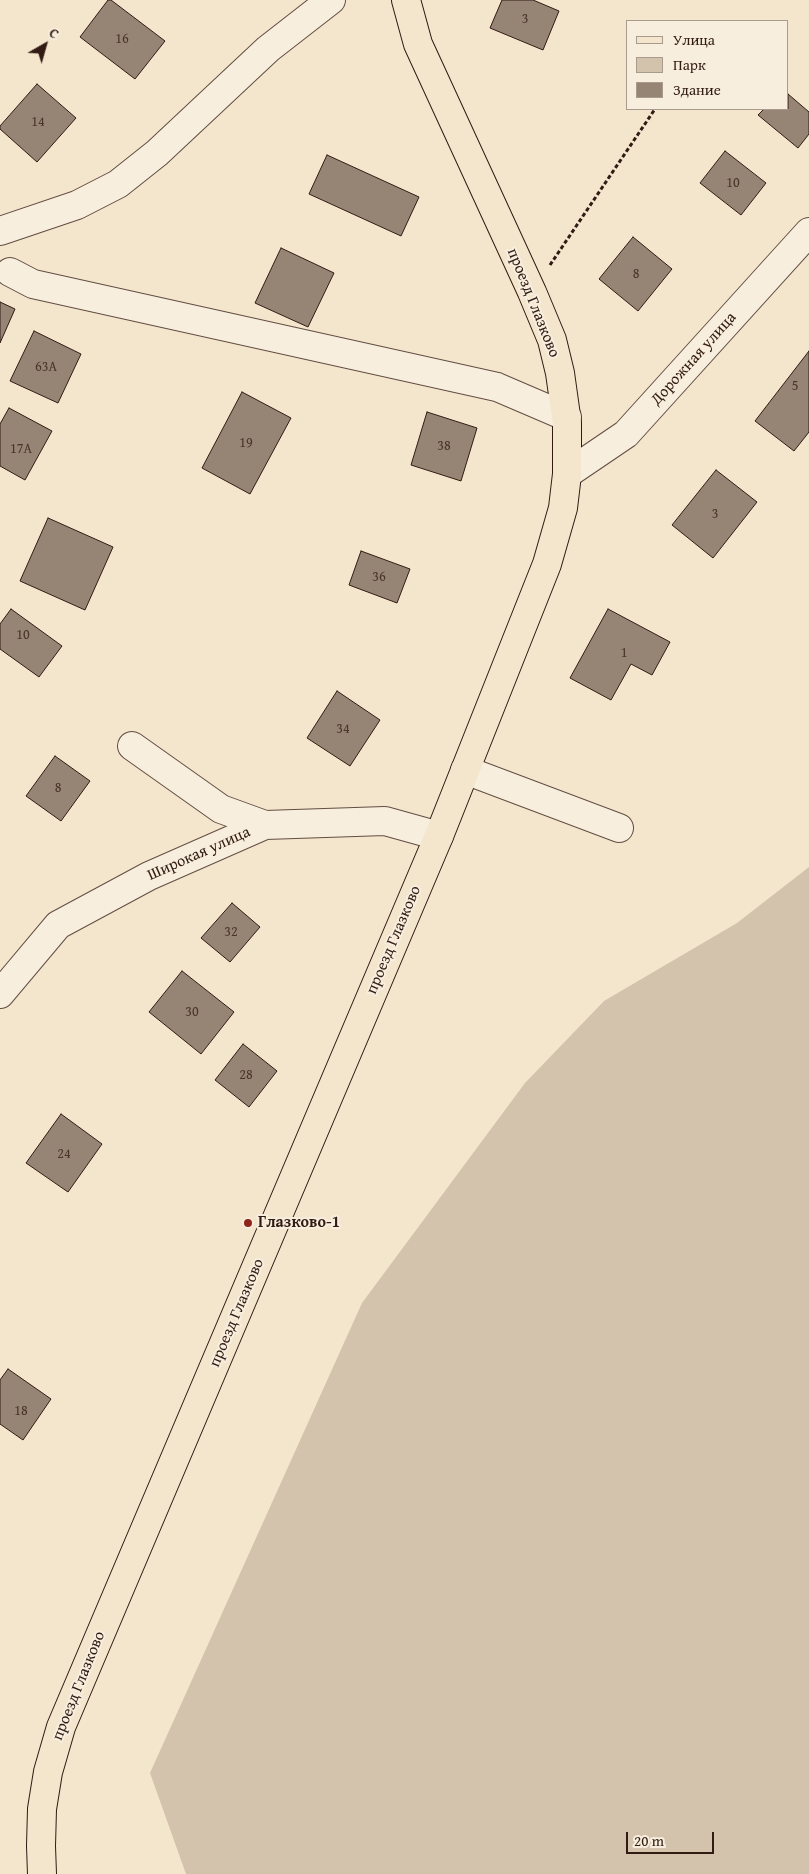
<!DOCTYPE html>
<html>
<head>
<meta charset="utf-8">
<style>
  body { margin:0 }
  #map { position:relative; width:809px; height:1874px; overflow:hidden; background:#f4e5cd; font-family:"Gentium Book Plus",serif }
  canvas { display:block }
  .legend { position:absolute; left:626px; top:20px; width:162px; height:90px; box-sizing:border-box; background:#f8eede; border:1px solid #a89a8d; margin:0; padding:6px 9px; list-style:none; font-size:15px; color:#311b13 }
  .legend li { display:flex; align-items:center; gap:10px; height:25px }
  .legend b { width:25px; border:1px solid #a89a8d }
  .north { position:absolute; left:20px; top:20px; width:50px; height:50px; -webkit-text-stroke:4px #f8eede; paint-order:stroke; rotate:38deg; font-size:14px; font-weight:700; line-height:20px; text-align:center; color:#311b13 }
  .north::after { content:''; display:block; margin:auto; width:18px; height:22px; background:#311b13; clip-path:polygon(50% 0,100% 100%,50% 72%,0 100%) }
  .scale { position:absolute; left:626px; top:1832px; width:88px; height:22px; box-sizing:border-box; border:2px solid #311b13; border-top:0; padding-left:6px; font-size:15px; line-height:18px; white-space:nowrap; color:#311b13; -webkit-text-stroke:4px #f8eede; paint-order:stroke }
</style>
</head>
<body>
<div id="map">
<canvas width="809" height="1874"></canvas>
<ul class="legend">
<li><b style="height:6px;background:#f4e5cd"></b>Улица</li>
<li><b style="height:14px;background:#d3c3ad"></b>Парк</li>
<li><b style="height:14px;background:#968474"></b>Здание</li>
</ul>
<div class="north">С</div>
<div class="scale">20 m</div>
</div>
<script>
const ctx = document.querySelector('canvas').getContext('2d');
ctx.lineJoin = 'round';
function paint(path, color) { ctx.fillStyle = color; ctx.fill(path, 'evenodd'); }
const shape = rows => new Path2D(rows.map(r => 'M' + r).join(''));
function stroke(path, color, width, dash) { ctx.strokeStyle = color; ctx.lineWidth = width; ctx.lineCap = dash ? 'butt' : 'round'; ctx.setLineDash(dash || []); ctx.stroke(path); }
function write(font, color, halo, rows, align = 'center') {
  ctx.font = font + ' "Gentium Book Plus",serif'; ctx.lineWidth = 4; ctx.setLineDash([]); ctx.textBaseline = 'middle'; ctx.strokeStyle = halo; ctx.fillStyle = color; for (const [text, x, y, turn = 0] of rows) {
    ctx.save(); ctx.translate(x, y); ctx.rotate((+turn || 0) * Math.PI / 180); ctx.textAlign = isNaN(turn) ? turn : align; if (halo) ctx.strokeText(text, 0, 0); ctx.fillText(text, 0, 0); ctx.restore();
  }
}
const green = shape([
  [809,867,809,1874,186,1874,150,1773,362,1303,525,1083,604,1001,737,923]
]);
const building = shape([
  [108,0,111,0,165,41,135,79,80,37,108,0],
  [502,0,533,0,559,11,543,50,490,28,502,0],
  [37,84,76,118,37,162,0,129,0,126,37,84],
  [788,94,809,112,809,134,798,148,758,115,764,109,788,109,788,94],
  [725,151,766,183,741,215,700,183,725,151],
  [327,155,419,197,401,236,309,194,327,155],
  [633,237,672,269,638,311,599,279,633,237],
  [281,248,334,273,308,327,255,303,281,248],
  [0,302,15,309,0,343,0,302],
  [34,331,81,354,58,403,10,381,34,331],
  [809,351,809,432,794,451,755,421,809,351],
  [242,392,291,418,250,494,202,468,242,392],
  [9,408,52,431,25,480,0,466,0,424,9,408],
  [427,412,477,428,461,481,411,465,427,412],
  [716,470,757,502,713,558,672,525,716,470],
  [48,518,113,547,85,610,20,581,48,518],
  [361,551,410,569,397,603,349,585,361,551],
  [11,609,62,646,39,677,0,649,0,624,11,609],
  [608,609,670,642,652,675,631,664,611,700,570,678,608,609],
  [337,691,380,720,350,766,307,738,337,691],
  [55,756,90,781,61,821,26,796,55,756],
  [232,903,260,927,230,962,201,938,232,903],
  [182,971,234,1012,201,1054,149,1012,182,971],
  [243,1044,277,1071,249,1107,215,1080,243,1044],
  [61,1114,102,1144,68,1192,26,1163,61,1114],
  [8,1369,51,1399,23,1440,0,1424,0,1380,8,1369]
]);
const path = shape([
  [550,265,655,109]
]);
const minor = shape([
  [0,231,77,205,118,184,157,153,268,49,331,0],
  [10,272,33,284,497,387,567,417],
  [567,474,626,434,809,232],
  [132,746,221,809,265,825],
  [465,770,619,828],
  [0,994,58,925,149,876,265,825,385,821,439,836]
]);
const major = shape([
  [42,1874,41,1846,42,1809,48,1772,61,1727,439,836,547,564,563,508,567,474,567,423,560,373,552,340,532,292,418,44,406,0]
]);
const markers = [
  [248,1223,5,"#8f2418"]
];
const numberNames = [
  ["3",525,19],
  ["16",122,39],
  ["14",38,122],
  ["10",733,183],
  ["8",636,274],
  ["63А",46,367],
  ["5",795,386],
  ["19",246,443],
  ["38",444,446],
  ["17А",21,449],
  ["3",715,514],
  ["36",379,577],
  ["10",23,635],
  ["1",624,653],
  ["34",343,729],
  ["8",58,788],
  ["32",231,932],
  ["30",192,1012],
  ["28",246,1075],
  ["24",64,1154],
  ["18",21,1411]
];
const streetNames = [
  ["проезд Глазково",533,303,68],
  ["Дорожная улица",694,359,-48],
  ["Широкая улица",199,854,-24],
  ["проезд Глазково",394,940,-67],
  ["проезд Глазково",237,1313,-67],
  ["проезд Глазково",79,1686,-68]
];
const poiNames = [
  ["Глазково-1",258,1223]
];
paint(green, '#d3c3ad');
paint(building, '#968474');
stroke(building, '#311b13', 1);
stroke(minor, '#624e42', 30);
stroke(major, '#311b13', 30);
stroke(path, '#311b13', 3, [4, 2.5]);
stroke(minor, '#f8eede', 28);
stroke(major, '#f4e5cd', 28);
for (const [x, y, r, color] of markers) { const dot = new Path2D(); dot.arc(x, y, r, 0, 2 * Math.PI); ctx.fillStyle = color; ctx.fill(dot); stroke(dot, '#f8eede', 2); }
write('14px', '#4a352b', null, numberNames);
write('16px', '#311b13', '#f8eede', streetNames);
write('bold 16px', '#311b13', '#f8eede', poiNames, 'left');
</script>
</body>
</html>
